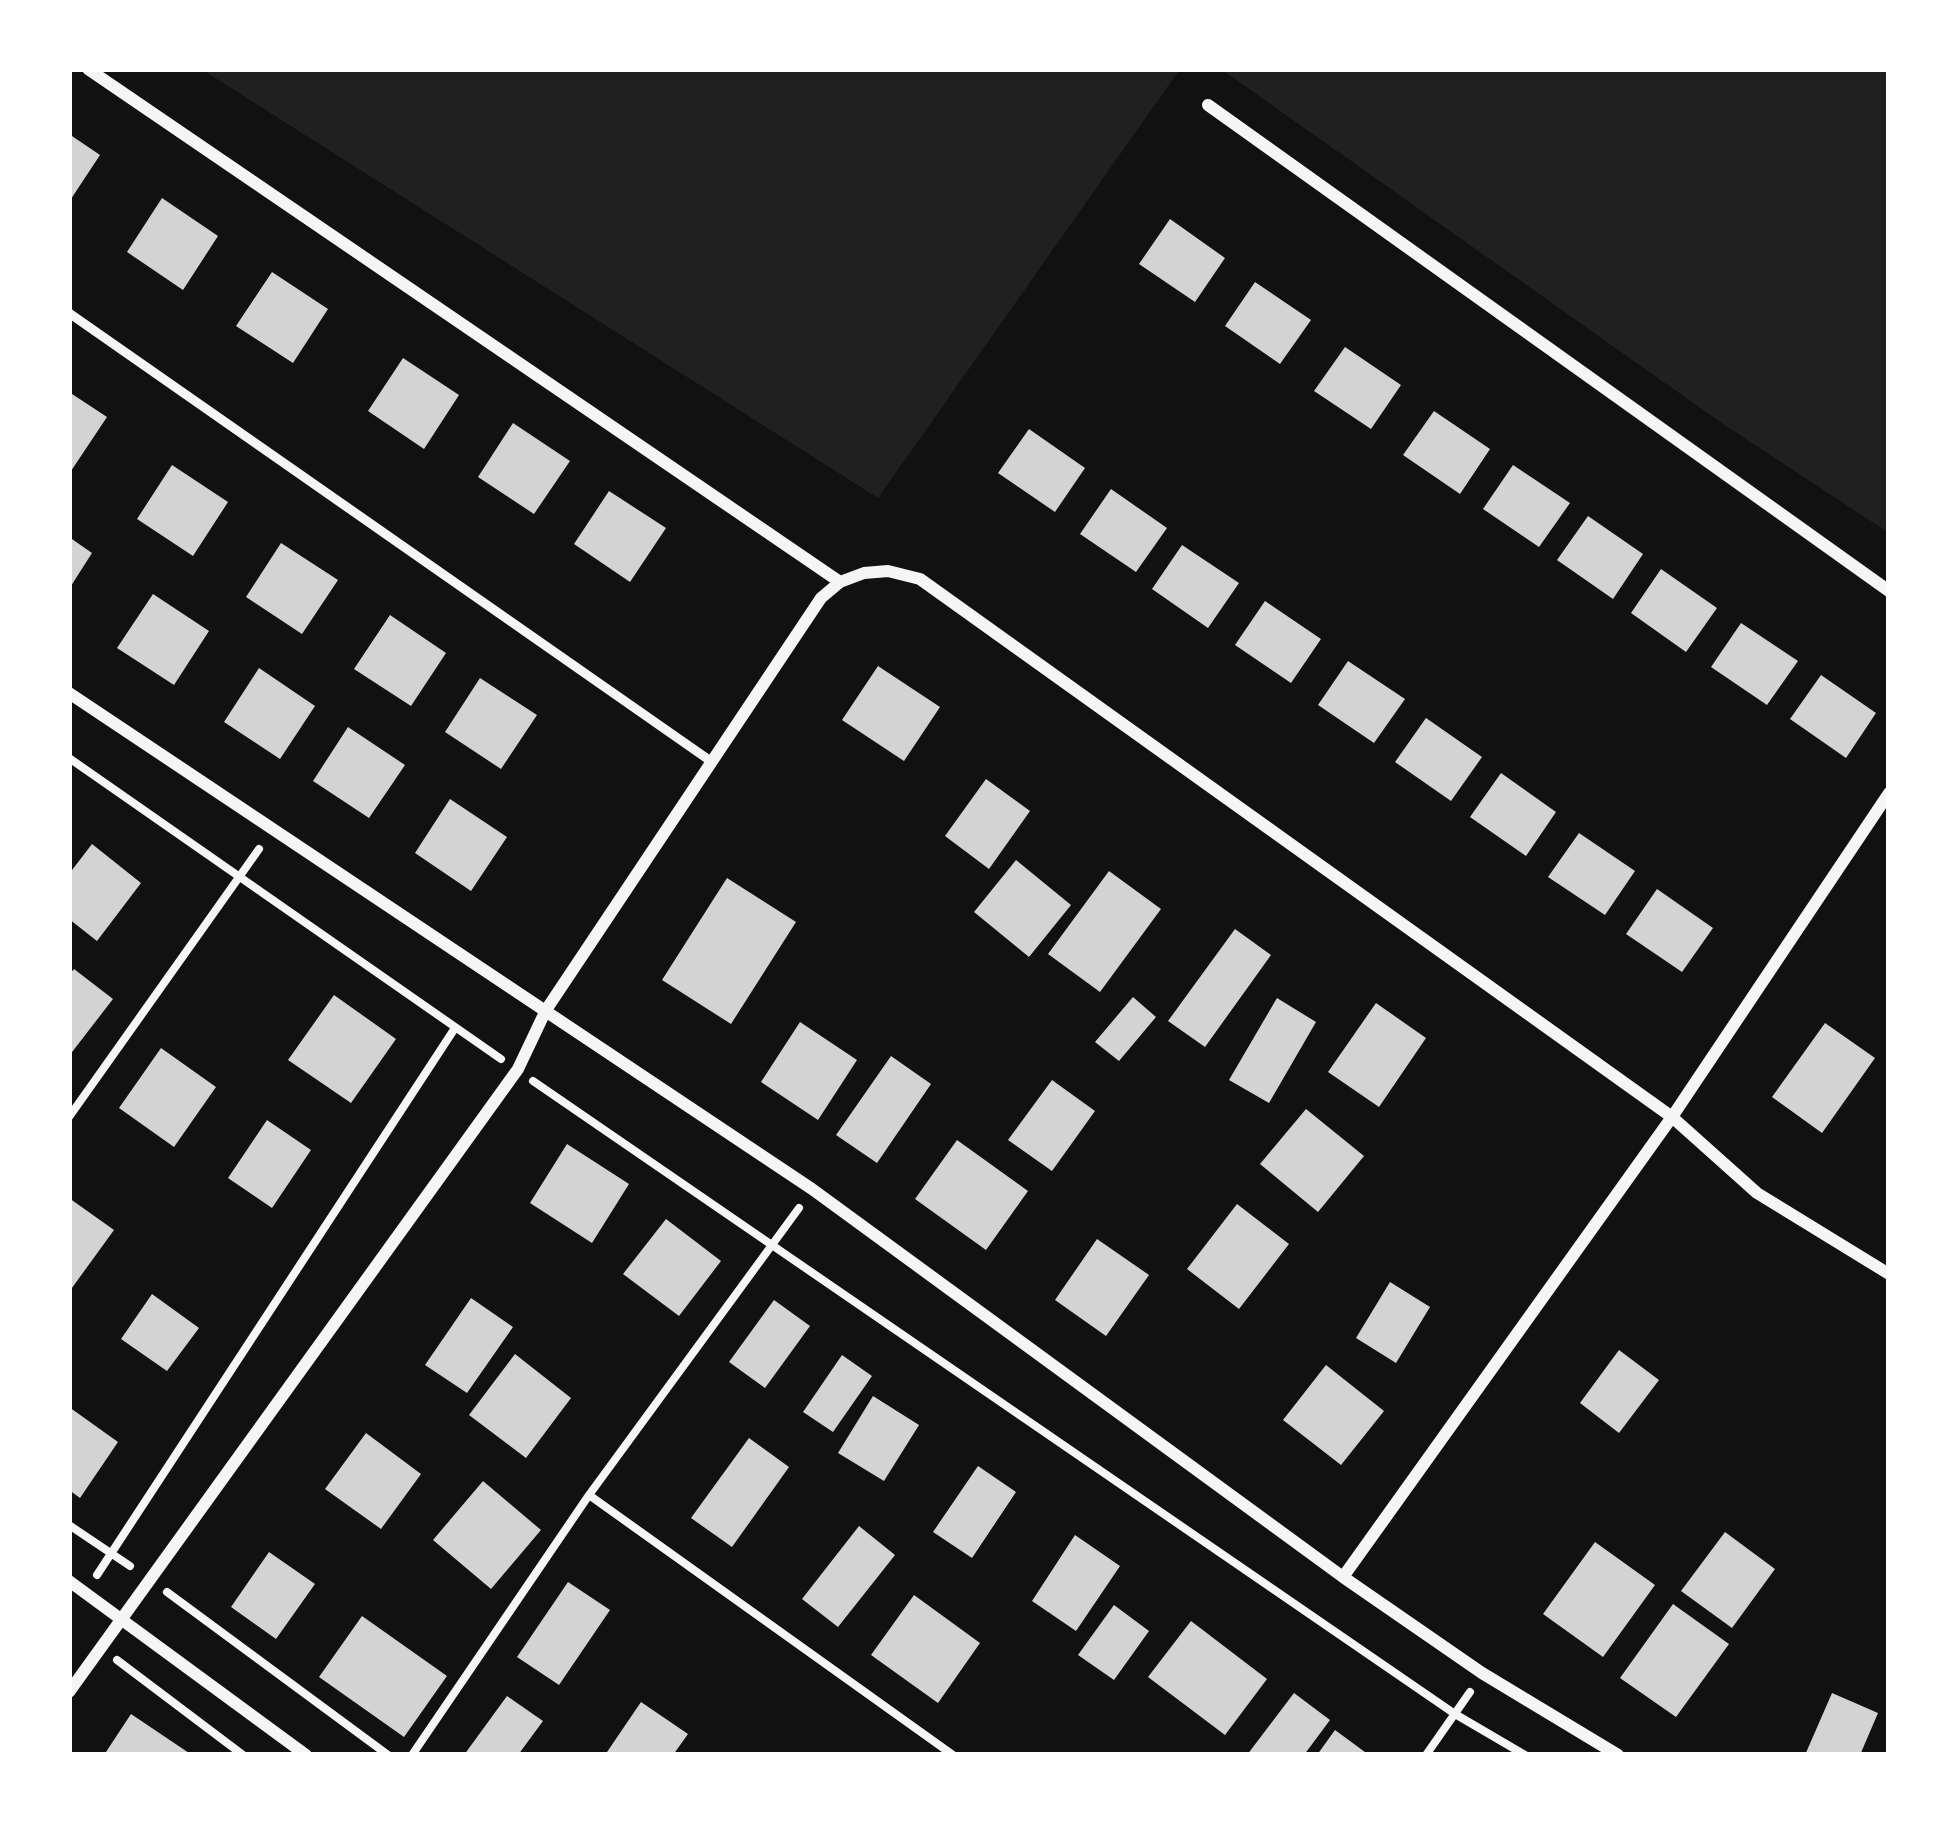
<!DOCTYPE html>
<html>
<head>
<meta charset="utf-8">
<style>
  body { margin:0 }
  #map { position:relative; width:1958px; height:1824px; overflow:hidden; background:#111; font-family:"Fira Sans Condensed",sans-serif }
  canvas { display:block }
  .frame { position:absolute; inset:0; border:72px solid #fff; pointer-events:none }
</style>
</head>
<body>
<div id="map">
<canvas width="1958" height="1824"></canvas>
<div class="frame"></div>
</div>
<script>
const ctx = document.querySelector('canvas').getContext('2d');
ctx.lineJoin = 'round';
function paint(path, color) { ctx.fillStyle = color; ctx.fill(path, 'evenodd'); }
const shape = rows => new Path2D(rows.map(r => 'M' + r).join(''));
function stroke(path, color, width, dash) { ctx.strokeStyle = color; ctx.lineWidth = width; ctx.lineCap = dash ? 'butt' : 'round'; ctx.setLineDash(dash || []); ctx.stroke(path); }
const green = shape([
  [201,69,1180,69,878,498],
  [1221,69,1889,69,1889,533,1723,424]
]);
const building = shape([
  [69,134,100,155,69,202],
  [162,198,218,236,183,290,127,252],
  [1170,219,1225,258,1195,302,1139,264],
  [272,272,328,309,293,363,236,326],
  [1255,282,1311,320,1280,364,1225,326],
  [1345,347,1401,385,1371,429,1314,391],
  [403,358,459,395,424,449,368,411],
  [69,392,107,417,69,474],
  [1434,411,1490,449,1460,494,1403,455],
  [513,423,570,461,534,514,478,477],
  [1029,429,1085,468,1055,512,998,473],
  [172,465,228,502,193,556,137,519],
  [1513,465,1570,503,1539,547,1483,509],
  [1111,489,1167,528,1136,572,1080,534],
  [609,491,666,528,630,582,574,544],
  [1588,516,1643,554,1613,599,1557,560],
  [69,537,92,553,69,589],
  [281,543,338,580,302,634,246,597],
  [1182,545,1239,583,1208,628,1152,589],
  [1661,569,1717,608,1686,652,1631,613],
  [153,594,209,631,174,685,117,648],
  [1265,601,1321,639,1291,683,1235,645],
  [390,615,446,653,411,706,354,669],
  [1741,623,1798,661,1767,705,1711,667],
  [1348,661,1405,699,1374,743,1318,705],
  [878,666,940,707,904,761,842,720],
  [259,668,315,706,280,759,224,722],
  [1821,675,1876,713,1846,758,1790,719],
  [480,678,537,715,501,769,445,732],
  [1426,718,1482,757,1451,801,1395,762],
  [348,727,405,765,369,818,313,781],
  [1501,773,1556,812,1526,856,1470,817],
  [986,779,1030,811,989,869,945,836],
  [450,799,507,837,471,891,415,853],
  [1579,833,1635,871,1605,915,1548,877],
  [92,844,141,883,97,941,69,919,69,874],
  [1016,860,1071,905,1029,957,974,912],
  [1109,871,1161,909,1100,992,1048,954],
  [727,878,796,922,731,1024,662,980],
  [1657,889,1713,928,1682,972,1626,934],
  [1235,929,1271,955,1205,1047,1168,1021],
  [74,969,113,999,69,1056,69,975],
  [334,995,396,1039,351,1103,288,1060],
  [1133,997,1156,1017,1119,1061,1095,1042],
  [1277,998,1316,1022,1269,1103,1229,1080],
  [1376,1003,1426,1038,1379,1107,1328,1072],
  [800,1022,857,1060,818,1120,761,1082],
  [1825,1023,1875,1058,1822,1133,1772,1097],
  [161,1048,216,1087,174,1147,119,1108],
  [891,1056,931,1084,877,1163,836,1135],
  [1052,1080,1095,1111,1052,1171,1008,1140],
  [1306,1109,1364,1156,1318,1212,1260,1164],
  [267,1120,311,1150,272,1208,228,1178],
  [957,1140,1028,1191,986,1250,915,1199],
  [567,1144,629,1184,592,1243,530,1203],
  [69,1198,114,1230,69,1292],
  [1237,1204,1289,1244,1239,1309,1187,1269],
  [666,1219,721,1261,679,1316,623,1274],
  [1097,1239,1149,1275,1106,1336,1055,1300],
  [1390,1282,1430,1307,1396,1363,1356,1338],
  [152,1294,199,1328,167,1371,121,1339],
  [471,1298,513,1327,467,1393,425,1365],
  [774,1300,810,1326,765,1388,729,1362],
  [1619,1350,1659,1380,1619,1433,1580,1403],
  [515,1354,571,1398,526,1458,469,1415],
  [842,1355,872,1376,833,1432,803,1412],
  [1326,1365,1384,1411,1341,1465,1283,1420],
  [873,1396,919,1425,884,1481,838,1453],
  [69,1407,118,1442,80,1498,69,1490],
  [366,1433,421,1474,381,1529,325,1489],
  [749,1438,789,1467,732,1547,691,1518],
  [978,1466,1016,1492,972,1558,933,1532],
  [483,1481,541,1530,491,1589,433,1540],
  [859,1526,895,1555,838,1627,802,1599],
  [1725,1532,1775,1569,1732,1628,1681,1591],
  [1075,1535,1120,1566,1076,1631,1032,1601],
  [1595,1542,1655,1585,1603,1657,1543,1614],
  [269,1552,315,1584,276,1639,231,1607],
  [568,1582,610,1610,559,1685,517,1657],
  [914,1595,980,1643,938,1703,871,1655],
  [1673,1604,1729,1644,1676,1717,1620,1678],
  [1114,1605,1149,1631,1114,1680,1078,1655],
  [362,1616,447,1676,404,1737,319,1677],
  [1191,1621,1267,1679,1225,1735,1148,1677],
  [1294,1693,1330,1720,1304,1755,1247,1755],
  [1832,1693,1878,1713,1860,1755,1805,1755],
  [507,1696,543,1721,518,1755,464,1755],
  [641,1702,688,1734,673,1755,605,1755],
  [131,1714,192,1755,104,1755],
  [1335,1730,1369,1755,1317,1755]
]);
const path = shape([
  [69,758,501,1059],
  [533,1081,1455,1714,1525,1755],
  [69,1117,259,849],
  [589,1495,953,1755],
  [69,1525,130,1566],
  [97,1575,455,1028],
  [167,1592,388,1755],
  [117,1660,243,1755],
  [412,1755,589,1495,799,1208],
  [1426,1755,1470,1692]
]);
const service = shape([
  [69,313,712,762]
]);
const minor = shape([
  [88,69,840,582],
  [1208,105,1889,591],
  [69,693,812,1189,1343,1577,1482,1673,1618,1755],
  [1343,1577,1672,1117,1889,793],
  [69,1581,306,1755],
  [69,1692,518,1069,546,1010,821,598,840,582,864,573,888,571,920,579,1672,1117,1757,1193,1889,1274]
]);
paint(green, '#202020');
paint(building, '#d3d3d3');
stroke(path, '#f5f5f5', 8);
stroke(service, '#f5f5f5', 9);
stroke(minor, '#f5f5f5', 12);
</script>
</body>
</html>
